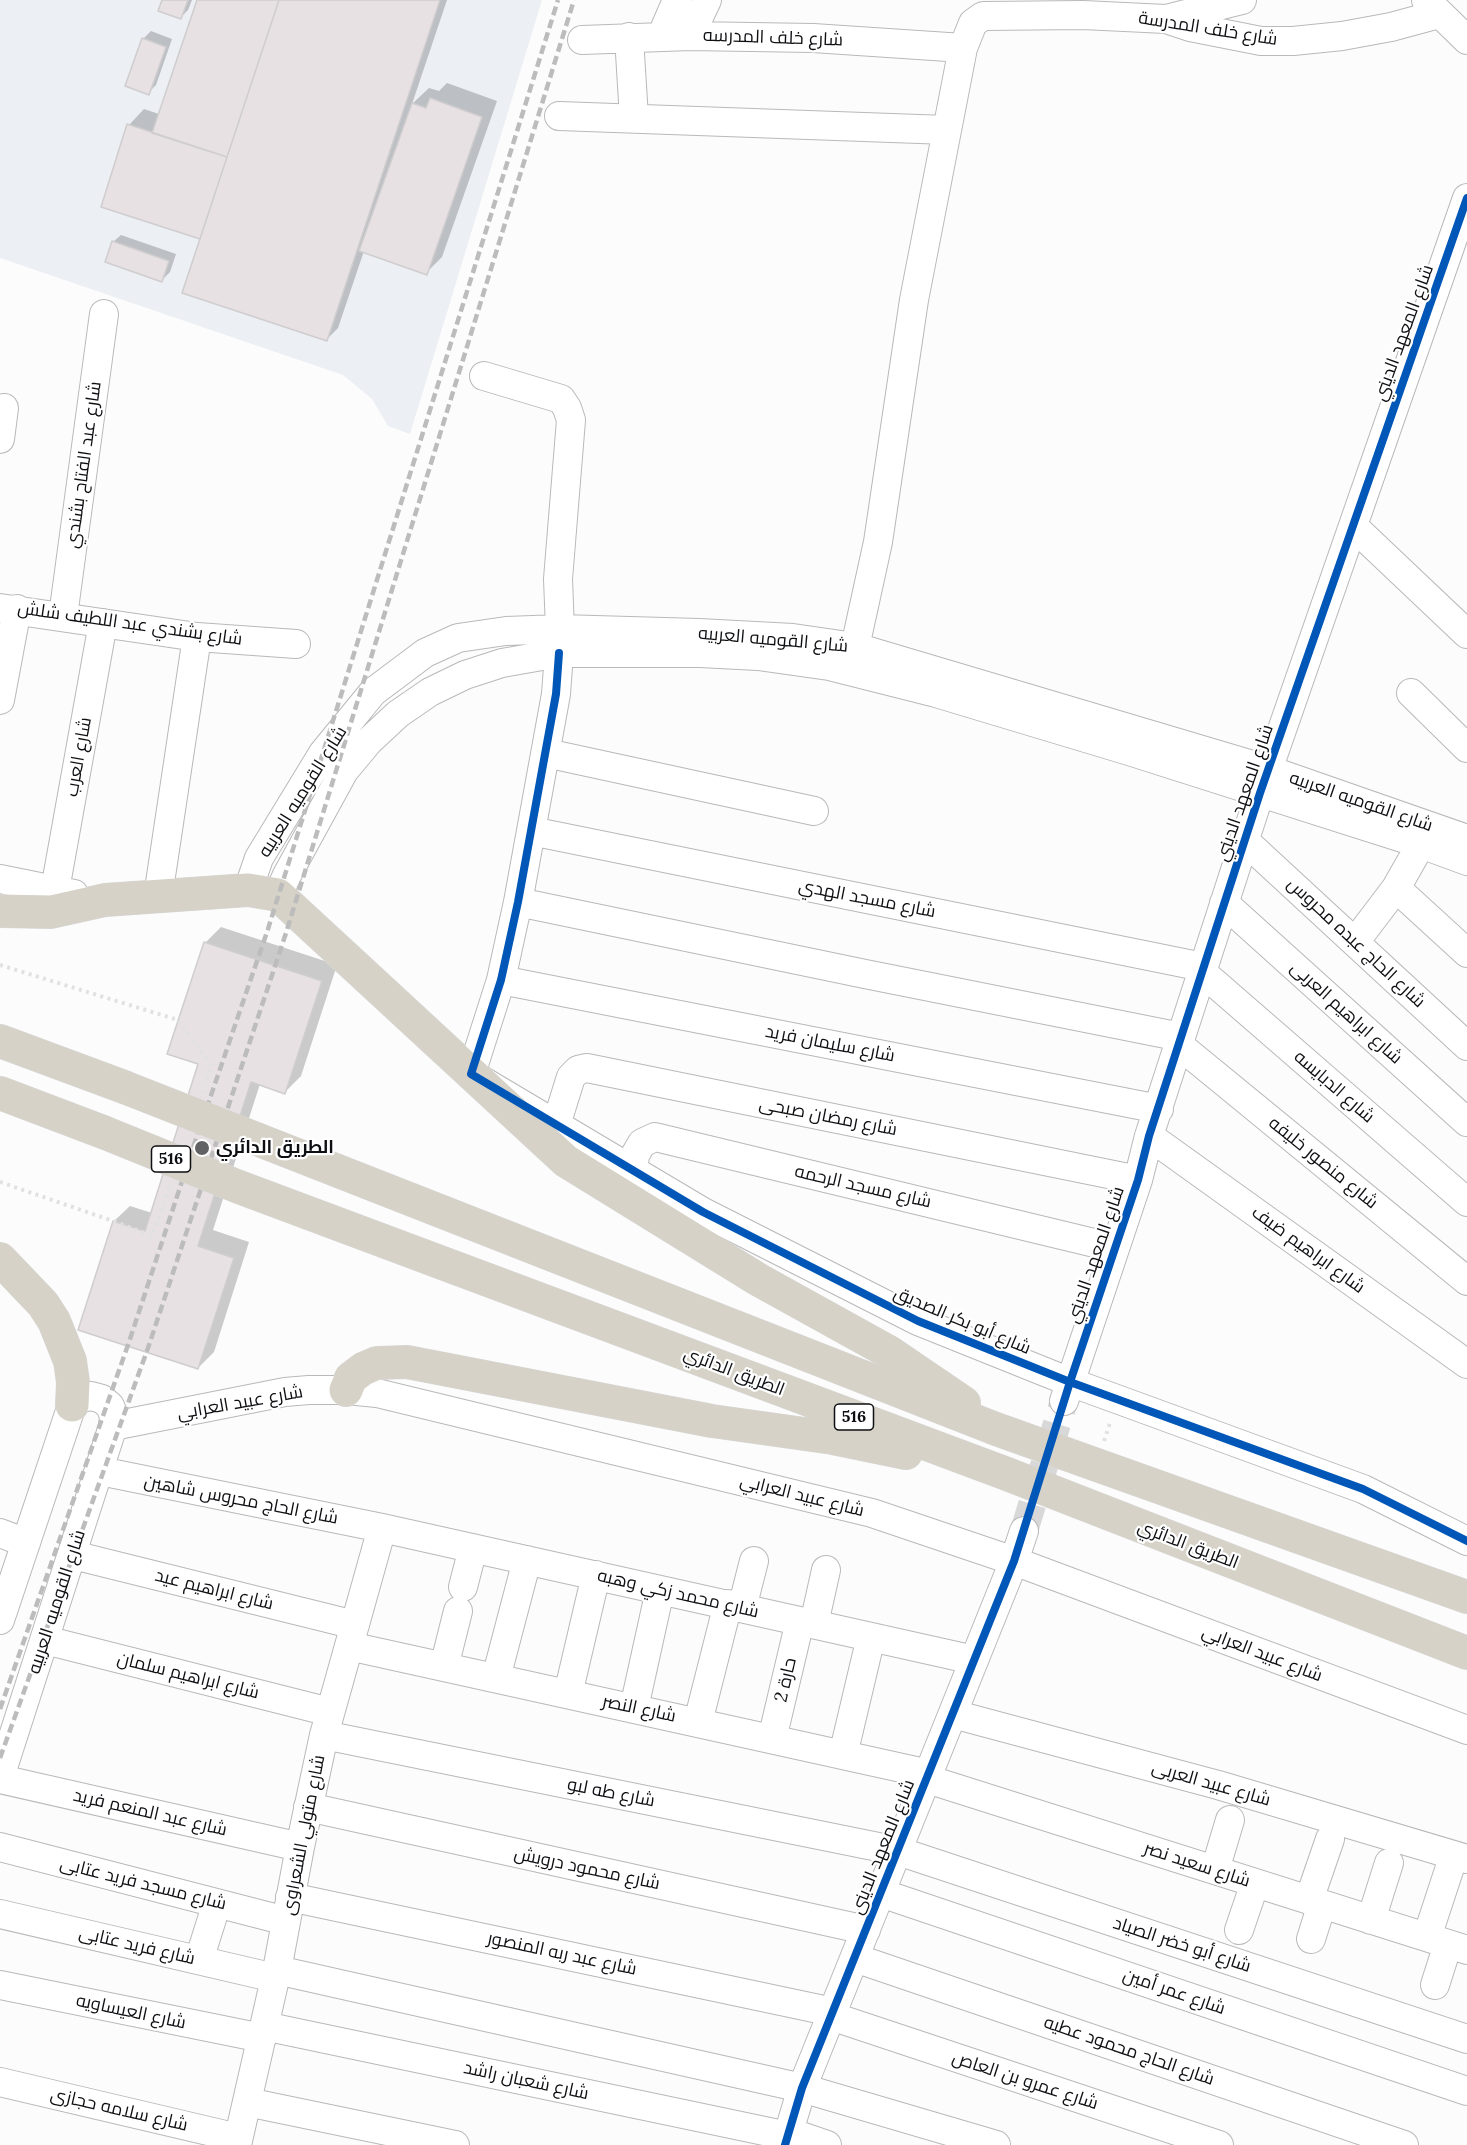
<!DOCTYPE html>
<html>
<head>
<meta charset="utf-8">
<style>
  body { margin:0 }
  canvas { display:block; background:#fcfcfc }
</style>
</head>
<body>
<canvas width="1467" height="2145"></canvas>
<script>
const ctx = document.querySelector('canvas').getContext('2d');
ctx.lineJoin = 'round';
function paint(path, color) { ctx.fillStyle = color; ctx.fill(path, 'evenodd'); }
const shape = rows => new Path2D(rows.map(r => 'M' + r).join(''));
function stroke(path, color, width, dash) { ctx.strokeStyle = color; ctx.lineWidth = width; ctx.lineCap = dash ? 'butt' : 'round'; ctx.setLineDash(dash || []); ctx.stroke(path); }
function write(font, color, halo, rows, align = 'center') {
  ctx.font = font + ' Lora,Cairo,serif'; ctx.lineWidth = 4.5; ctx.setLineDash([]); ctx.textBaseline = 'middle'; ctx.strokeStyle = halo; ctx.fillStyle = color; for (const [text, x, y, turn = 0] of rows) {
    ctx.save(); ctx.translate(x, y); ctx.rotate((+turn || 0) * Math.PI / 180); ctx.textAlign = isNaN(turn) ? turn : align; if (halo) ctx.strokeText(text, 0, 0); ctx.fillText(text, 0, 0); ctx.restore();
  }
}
const built = shape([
  [0,0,542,0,410,434,388,426,372,399,343,375,0,258]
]);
const shadow = shape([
  [163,0,192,0,188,10,181,17],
  [199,0,447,0,412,104,429,88,439,91,447,83,497,101,442,257,426,273,364,251,338,328,326,340,129,125,144,109,159,114],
  [151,31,172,39,156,85,148,93,143,39],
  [121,235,176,254,170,272,162,280,113,242],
  [221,927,337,965,301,1076,285,1092,260,1084,213,1230,249,1242,214,1352,198,1368,114,1221,130,1206,152,1213,200,1063,205,943]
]);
const building = shape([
  [162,0,188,0,181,19,158,11,162,0],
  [197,0,279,0,227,157,152,133,197,0],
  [279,0,440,0,327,341,182,293,279,0],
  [142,38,166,47,149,95,125,86,142,38],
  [430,98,482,117,427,275,359,251,412,103,426,108,430,98],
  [127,124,227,157,200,239,101,207,127,124],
  [112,241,169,261,162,282,105,262,112,241],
  [204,942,322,981,285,1094,251,1082,198,1246,234,1258,198,1369,78,1330,113,1221,145,1231,198,1064,167,1054,204,942]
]);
const minorTunnel = shape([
  [1024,1531,1064,1401]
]);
const path = shape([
  [0,965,178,1020,212,1065,202,1093],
  [0,1182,113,1221,152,1236,170,1185],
  [1104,1441,1111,1420]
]);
const minor = shape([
  [1426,0,1467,40],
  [1166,19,1242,0],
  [690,36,707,0],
  [629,37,634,118],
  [661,37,677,0],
  [582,40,690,36,813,38,963,48],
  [559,116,947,130],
  [484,376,561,399,567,408,571,420,558,579,560,629],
  [0,439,4,408],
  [1353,526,1467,634],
  [0,608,197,637,296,644],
  [63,616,104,314],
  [855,647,878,542,914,300,963,48,973,23,983,16,1083,15,1166,19,1190,27,1261,41,1293,41,1342,36,1391,27,1439,14],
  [559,653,556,694,518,902,501,980,471,1074,703,1212,918,1321,1070,1382,1363,1489,1467,1541],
  [1411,693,1467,748],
  [0,700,17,609],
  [546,753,814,811],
  [531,831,1203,967],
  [1244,840,1467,1046],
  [1421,844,1396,888,1467,953],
  [0,879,74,894],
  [248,890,259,858,323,753,373,692,425,653,458,638,506,631,560,629,699,633,793,638,855,647,1269,770,1467,839],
  [278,895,287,875,344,771,369,741,398,714,430,692,465,675,502,663,559,653,700,653,758,656,829,666,936,693,1129,751,1421,844,1467,861],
  [158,896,197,637],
  [518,902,865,974,1181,1037],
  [1224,903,1467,1122],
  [51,912,103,623],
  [1355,942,1396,888],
  [1202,972,1467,1202],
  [501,980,1159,1109],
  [1179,1045,1467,1281],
  [556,1125,571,1077,578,1070,587,1068,1138,1180],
  [1149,1136,1467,1364],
  [633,1172,635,1155,642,1143,655,1137,1115,1248],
  [1064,1401,1138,1180,1149,1136,1260,793,1467,198],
  [113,1426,285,1392,309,1390,346,1390,377,1393,872,1513,1014,1561,1467,1730],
  [100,1471,382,1528,974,1660],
  [0,1533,26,1543],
  [73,1555,355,1625],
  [463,1587,473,1548],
  [742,1608,754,1561],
  [0,1620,72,1405,81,1398,91,1396,102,1399,110,1406,114,1416,113,1426,0,1777],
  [814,1624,826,1570],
  [45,1640,330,1712],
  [349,1646,929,1774],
  [444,1667,458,1611],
  [496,1678,527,1560],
  [568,1694,596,1575],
  [634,1708,660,1590],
  [953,1714,1218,1785,1467,1859],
  [698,1722,728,1604],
  [324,1735,898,1851,1467,2039],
  [772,1739,800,1621],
  [843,1755,871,1637],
  [0,1779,300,1847],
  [927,1779,1467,1950],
  [308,1807,866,1930],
  [0,1847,286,1921],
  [1215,1870,1230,1820],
  [881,1893,1467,2091],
  [290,1897,833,2012],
  [1309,1900,1330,1839],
  [0,1914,275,1978],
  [1371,1920,1389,1863],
  [1239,1930,1255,1883],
  [1427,1937,1454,1855],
  [1311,1939,1322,1904],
  [855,1958,1404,2145],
  [199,1960,217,1903],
  [277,1970,802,2088,996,2145],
  [0,1985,262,2038],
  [1435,1985,1448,1944],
  [831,2016,1219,2145],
  [264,2026,788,2136],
  [0,2082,238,2138],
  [247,2102,455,2145],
  [789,2132,827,2145],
  [237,2145,277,1970,300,1847,324,1735,382,1528],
  [785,2145,802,2088,1014,1561,1024,1531]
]);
const highway = shape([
  [0,911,51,912,105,900,248,890,278,895,566,1161,759,1280,889,1352,964,1403],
  [0,1041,124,1087],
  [0,1093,103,1132],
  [259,1140,996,1429,1467,1597],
  [239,1187,1007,1474,1467,1653],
  [0,1259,43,1304,54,1321,70,1361,73,1382,72,1405],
  [346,1390,351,1378,363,1369,377,1363,407,1362,712,1421,833,1438,906,1453]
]);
const rail = shape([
  [0,1709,129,1342,194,1145,268,929,558,0],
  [0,1758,148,1348,286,933,574,0]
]);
const highwayBridge = shape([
  [124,1087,259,1140],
  [103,1132,239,1187]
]);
const cycleway = shape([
  [559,653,556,694,518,902,501,980,471,1074,703,1212,918,1321,1070,1382,1363,1489,1467,1541],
  [785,2145,802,2088,1014,1561,1070,1382,1138,1180,1149,1136,1260,793,1467,198]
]);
const markers = [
  [202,1148,8,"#616264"]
];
const shields = [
  [171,1159,39],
  [854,1417,39]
];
const shieldNames = [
  ["516",171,1159],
  ["516",854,1417]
];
const streetNames = [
  ["شارع خلف المدرسة",1208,29,9],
  ["شارع خلف المدرسه",773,38,2],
  ["شارع المعهد الديني",1404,333,-70],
  ["شارع عبد الفتاح بشندي",84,465,-82],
  ["شارع بشندي عبد اللطيف شلش",130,624,8],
  ["شارع القوميه العربيه",773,640,5],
  ["شارع العرب",79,757,-80],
  ["شارع القوميه العربيه",303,792,-58],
  ["شارع المعهد الديني",1245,793,-71],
  ["شارع القوميه العربيه",1361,802,19],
  ["شارع مسجد الهدي",867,899,11],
  ["شارع الحاج عبده محروس",1356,943,43],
  ["شارع ابراهيم العربى",1346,1013,42],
  ["شارع سليمان فريد",830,1044,11],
  ["شارع الدبايسه",1334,1087,41],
  ["شارع رمضان صبحى",828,1117,11],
  ["شارع منصور خليفه",1323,1163,39],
  ["شارع مسجد الرحمه",863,1187,13],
  ["شارع ابراهيم ضيف",1308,1250,36],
  ["شارع المعهد الديني",1096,1255,-71],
  ["شارع أبو بكر الصديق",962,1321,23],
  ["الطريق الدائري",734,1372,21],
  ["شارع عبيد العرابي",240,1403,-10],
  ["شارع عبيد العرابي",802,1496,14],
  ["شارع الحاج محروس شاهين",241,1500,11],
  ["الطريق الدائري",1188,1545,21],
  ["شارع ابراهيم عيد",214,1590,14],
  ["شارع محمد زكي وهبه",678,1594,13],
  ["شارع القوميه العربيه",57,1602,-72],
  ["شارع عبيد العرابي",1262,1654,21],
  ["شارع ابراهيم سلمان",188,1676,14],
  ["حارة 2",786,1680,-77],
  ["شارع النصر",639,1709,12],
  ["شارع عبيد العربى",1211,1784,16],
  ["شارع طه لبو",611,1793,11],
  ["شارع عبد المنعم فريد",150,1813,13],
  ["شارع متولي الشعراوى",304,1835,-79],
  ["شارع المعهد الدينى",883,1847,-68],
  ["شارع سعيد نصر",1197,1865,18],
  ["شارع محمود درويش",587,1869,12],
  ["شارع مسجد فريد عتابى",143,1884,14],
  ["شارع أبو خضر الصياد",1182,1945,18],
  ["شارع فريد عتابى",137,1946,13],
  ["شارع عبد ربه المنصور",562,1954,12],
  ["شارع عمر أمين",1174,1992,19],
  ["شارع العيساويه",131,2012,12],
  ["شارع الحاج محمود عطيه",1129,2051,19],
  ["شارع شعبان راشد",526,2081,12],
  ["شارع عمرو بن العاص",1025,2081,18],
  ["شارع سلامه حجازى",119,2110,13]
];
const poiNames = [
  ["الطريق الدائري",216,1148]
];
paint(built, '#eceff4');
paint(shadow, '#0003');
paint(building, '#e8e1e4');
stroke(building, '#cfcdce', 1.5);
stroke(minorTunnel, '#d8d8d9', 28, [28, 14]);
stroke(minor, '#b9b9bb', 30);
stroke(highway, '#d8d8d8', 34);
stroke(path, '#e1e1e2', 4, [3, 4.5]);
stroke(minor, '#fff', 28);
stroke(highway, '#d6d2c7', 33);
stroke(rail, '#bcbcbc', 4.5, [9, 4.5]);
stroke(highwayBridge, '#d8d8d8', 34, []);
stroke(highwayBridge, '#d6d2c7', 33);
stroke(cycleway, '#0057b8', 8);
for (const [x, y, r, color] of markers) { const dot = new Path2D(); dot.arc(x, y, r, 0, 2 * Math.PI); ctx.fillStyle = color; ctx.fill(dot); stroke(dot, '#fff', 2); }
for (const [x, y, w] of shields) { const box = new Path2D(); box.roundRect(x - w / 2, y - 13, w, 26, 4.5); ctx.fillStyle = '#fff'; ctx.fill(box); stroke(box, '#0e0f12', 1.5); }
write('bold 16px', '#0e0f12', null, shieldNames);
write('18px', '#0e0f12', '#fff', streetNames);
write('bold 18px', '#0e0f12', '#fff', poiNames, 'left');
</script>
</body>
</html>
